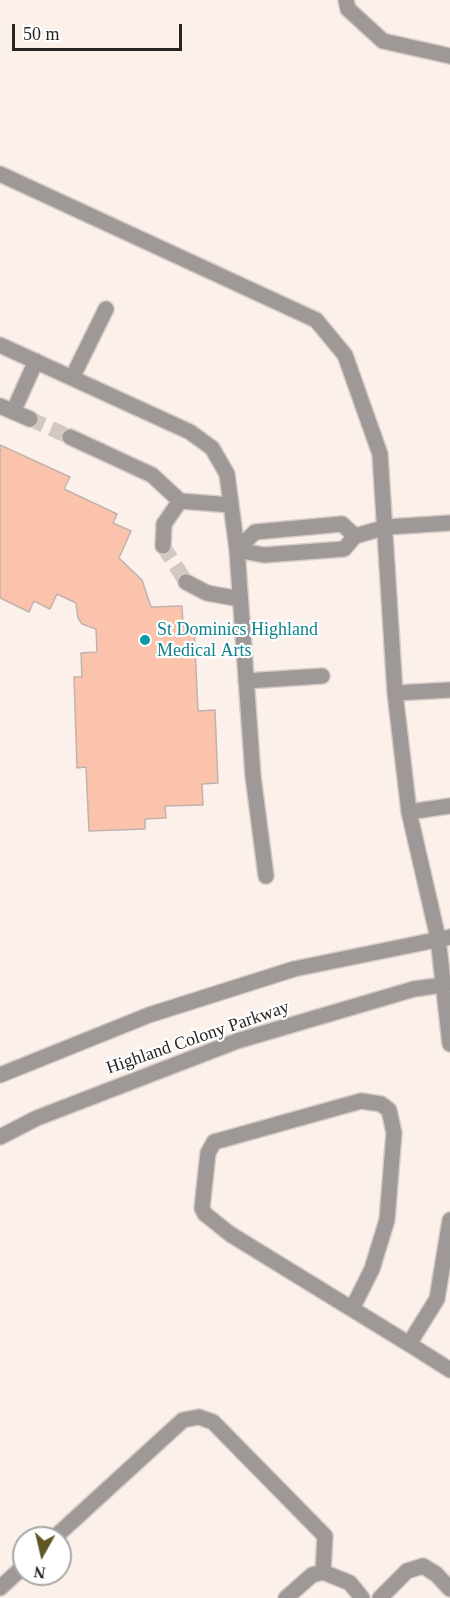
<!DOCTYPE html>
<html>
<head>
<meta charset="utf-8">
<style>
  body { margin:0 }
  #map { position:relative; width:450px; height:1598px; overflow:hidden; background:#fcf0ea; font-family:Georgia,serif }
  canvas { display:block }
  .north { position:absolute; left:12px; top:1526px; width:60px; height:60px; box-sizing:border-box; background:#fff; border:2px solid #a9a7a7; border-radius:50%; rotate:188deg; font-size:16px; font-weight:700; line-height:24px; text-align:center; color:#282422 }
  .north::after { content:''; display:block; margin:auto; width:21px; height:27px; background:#5e5724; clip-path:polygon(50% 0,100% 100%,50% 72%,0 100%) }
  .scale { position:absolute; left:12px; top:24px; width:170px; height:27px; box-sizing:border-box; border:3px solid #282422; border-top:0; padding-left:8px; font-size:18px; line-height:21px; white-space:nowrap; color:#282422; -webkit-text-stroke:4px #fff; paint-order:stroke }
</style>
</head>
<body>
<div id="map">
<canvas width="450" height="1598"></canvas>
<div class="north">N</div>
<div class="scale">50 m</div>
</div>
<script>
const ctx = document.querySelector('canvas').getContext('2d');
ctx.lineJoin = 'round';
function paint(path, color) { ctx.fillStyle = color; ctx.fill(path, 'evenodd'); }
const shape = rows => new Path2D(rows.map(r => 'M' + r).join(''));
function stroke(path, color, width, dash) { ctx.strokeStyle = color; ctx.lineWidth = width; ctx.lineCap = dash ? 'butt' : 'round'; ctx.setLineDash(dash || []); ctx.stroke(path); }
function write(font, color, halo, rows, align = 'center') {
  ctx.font = font + ' Georgia,serif'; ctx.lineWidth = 4.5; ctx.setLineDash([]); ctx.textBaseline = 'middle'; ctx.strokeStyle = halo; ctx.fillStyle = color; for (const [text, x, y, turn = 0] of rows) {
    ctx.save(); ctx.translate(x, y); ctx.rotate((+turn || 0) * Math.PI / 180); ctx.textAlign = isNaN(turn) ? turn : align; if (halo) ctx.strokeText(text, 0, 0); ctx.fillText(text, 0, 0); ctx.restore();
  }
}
const building = shape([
  [0,445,70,477,64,489,117,514,113,523,131,531,119,558,142,580,151,607,182,606,183,626,194,626,198,711,215,710,218,783,202,784,203,805,165,806,166,818,145,819,145,829,89,831,86,767,77,768,74,677,82,677,81,653,97,652,96,629,82,624,78,618,76,603,57,594,50,609,34,601,29,612,0,598,0,445]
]);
const minorTunnel = shape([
  [30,419,70,437],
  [163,546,186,582]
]);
const minor = shape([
  [346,0,348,9,383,41,450,56],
  [0,174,316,320,345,355,380,454,395,693,409,812,438,938,450,1044],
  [0,345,190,432,212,448,227,474,237,550,253,776,266,876],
  [72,378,106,309],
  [0,406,30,419],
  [13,412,36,361],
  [70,437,152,475,180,501,164,524,163,546],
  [180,501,231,505],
  [342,524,355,536,344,549,264,555,237,550,255,532,342,524],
  [355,536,387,527,450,523],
  [186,582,207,593,240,599],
  [246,681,322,676],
  [395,693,450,690],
  [409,812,450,806],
  [0,1075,149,1015,294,969,450,937],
  [0,1137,37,1118,237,1041,414,989,450,984],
  [352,1309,372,1269,387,1220,394,1133,389,1110,381,1104,361,1101,214,1142,208,1153,202,1208,205,1214,230,1234,409,1344,437,1299,450,1220],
  [409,1344,450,1370],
  [54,1538,183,1420,199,1417,213,1422,325,1536,323,1572],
  [0,1588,24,1566],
  [286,1598,312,1575,323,1572,350,1583,362,1598],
  [380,1598,407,1571,423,1566,436,1574,450,1589]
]);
const markers = [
  [145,640,6,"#0f9aa8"]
];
const cultureNames = [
  ["St Dominics Highland",157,630],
  ["Medical Arts",157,651]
];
const streetNames = [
  ["Highland Colony Parkway",198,1038,-19]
];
paint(building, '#fbc3ab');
stroke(building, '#c0b3ae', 1.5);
stroke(minorTunnel, '#d2c7c2', 15, [15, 8]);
stroke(minor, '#d6cbc6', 18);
stroke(minor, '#9e9897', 15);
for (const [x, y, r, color] of markers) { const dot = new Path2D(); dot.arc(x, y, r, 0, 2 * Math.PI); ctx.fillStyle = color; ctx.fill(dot); stroke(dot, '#fff', 2); }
write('18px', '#0d838f', '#fff', cultureNames, 'left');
write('18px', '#282422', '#fff', streetNames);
</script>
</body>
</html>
